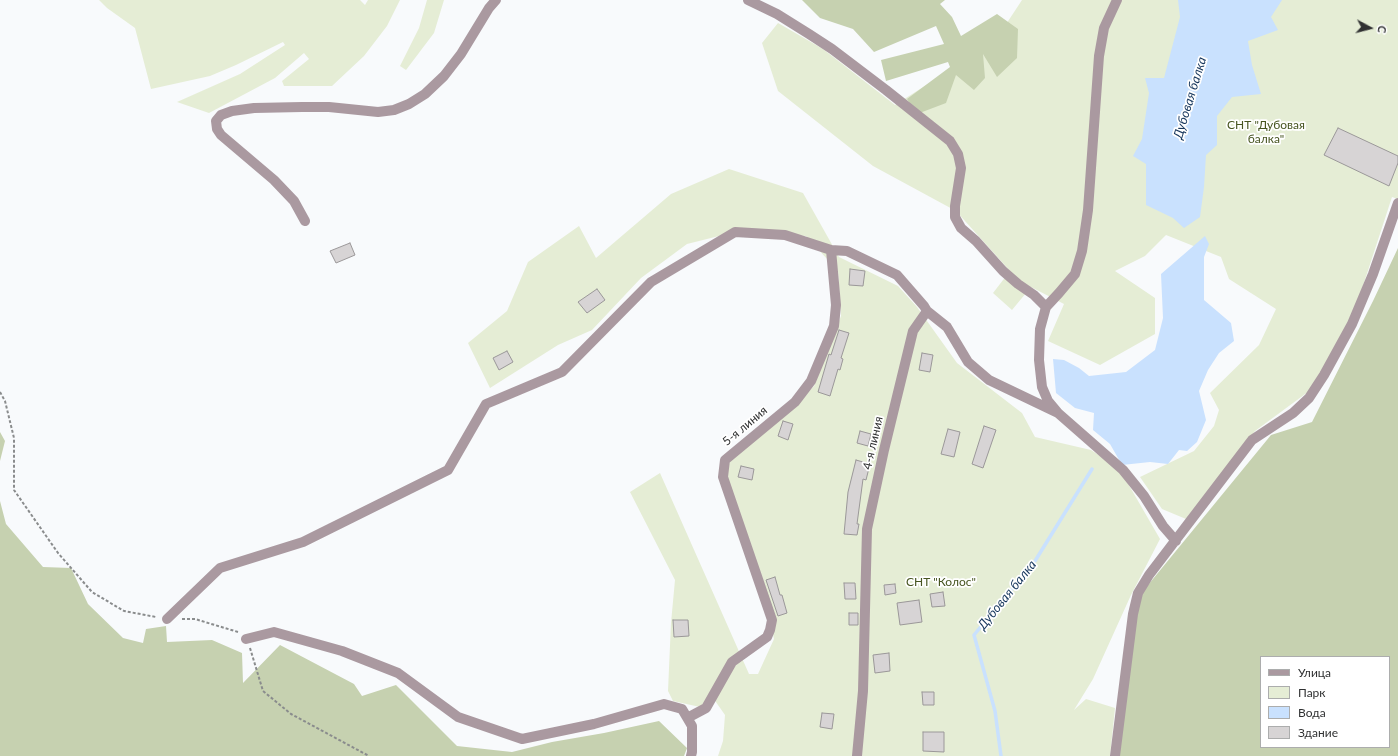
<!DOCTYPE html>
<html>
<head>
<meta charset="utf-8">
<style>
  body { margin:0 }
  #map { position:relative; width:1398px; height:756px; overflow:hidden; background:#f8fafc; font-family:Lato,sans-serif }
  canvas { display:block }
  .legend { position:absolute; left:1260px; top:656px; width:130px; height:92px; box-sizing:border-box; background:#fff; border:1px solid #acadad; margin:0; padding:5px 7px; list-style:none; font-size:12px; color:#303132 }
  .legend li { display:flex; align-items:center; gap:8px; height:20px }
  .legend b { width:20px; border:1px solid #acadad }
  .north { position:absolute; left:1350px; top:8px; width:40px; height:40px; -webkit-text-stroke:3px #fff; paint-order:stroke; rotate:97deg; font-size:11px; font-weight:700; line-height:16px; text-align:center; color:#303132 }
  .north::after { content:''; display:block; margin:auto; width:14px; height:18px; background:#303132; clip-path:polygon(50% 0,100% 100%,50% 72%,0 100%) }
</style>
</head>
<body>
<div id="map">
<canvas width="1398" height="756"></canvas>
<ul class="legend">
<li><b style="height:5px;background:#aa99a0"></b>Улица</li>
<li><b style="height:11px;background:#e5edd5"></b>Парк</li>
<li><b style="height:11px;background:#c9e1fe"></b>Вода</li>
<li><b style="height:11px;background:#d7d4d5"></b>Здание</li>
</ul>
<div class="north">С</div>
</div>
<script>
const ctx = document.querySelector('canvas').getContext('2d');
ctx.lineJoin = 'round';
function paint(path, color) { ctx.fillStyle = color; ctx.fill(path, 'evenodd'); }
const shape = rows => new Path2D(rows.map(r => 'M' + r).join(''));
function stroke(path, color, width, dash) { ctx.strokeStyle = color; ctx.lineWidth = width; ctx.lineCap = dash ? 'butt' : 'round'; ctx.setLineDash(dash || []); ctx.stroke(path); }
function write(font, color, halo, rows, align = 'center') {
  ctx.font = font + ' Lato,sans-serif'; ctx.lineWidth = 3.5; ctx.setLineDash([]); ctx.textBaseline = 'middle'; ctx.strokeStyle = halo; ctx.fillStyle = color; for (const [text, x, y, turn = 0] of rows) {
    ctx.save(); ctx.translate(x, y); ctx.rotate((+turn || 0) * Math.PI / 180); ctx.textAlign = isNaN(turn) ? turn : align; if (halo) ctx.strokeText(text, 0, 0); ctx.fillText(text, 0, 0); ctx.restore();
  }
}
const green = shape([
  [99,0,360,0,365,5,368,0,400,0,387,26,364,56,332,86,284,86,282,81,309,59,304,53,275,78,209,113,177,102,240,74,285,45,283,42,236,65,210,76,151,89,135,28,107,8],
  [427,0,444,0,434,33,406,70,400,66,419,28],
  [1022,0,1398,0,1398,199,1392,197,1359,298,1344,335,1312,389,1255,431,1186,519,1162,509,1140,477,1194,451,1214,426,1219,410,1210,393,1259,345,1276,309,1229,279,1221,257,1166,235,1145,256,1115,271,1155,298,1155,334,1100,365,1048,341,1064,304,1031,287,1012,310,993,293,1010,271,956,211,873,166,778,91,762,43,778,23,823,49,895,105,995,41],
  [729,169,803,193,839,257,898,286,917,307,957,363,1022,413,1035,437,1091,450,1119,468,1160,539,1131,595,1093,679,1074,710,1086,699,1115,708,1110,756,718,756,723,741,725,715,711,695,700,707,673,701,668,691,671,623,675,580,630,492,660,473,749,674,758,674,774,639,764,591,726,478,730,460,783,417,814,386,841,316,838,271,806,236,735,232,687,244,641,278,592,330,558,345,490,388,468,343,507,311,528,262,579,226,596,258,671,194]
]);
const forest = shape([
  [802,0,945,0,940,4,952,17,961,36,997,14,1018,29,1017,58,997,77,983,54,985,78,974,90,956,75,946,103,917,114,907,99,950,67,948,62,886,81,881,60,944,44,936,26,874,52,853,29,820,18],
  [1398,248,1398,756,1119,756,1139,596,1271,435,1312,422,1373,301],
  [1261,657,1389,657,1389,747,1261,747],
  [0,432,5,441,0,461],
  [0,501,6,524,43,567,71,568,88,604,123,638,143,643,146,629,166,626,167,642,212,640,242,653,243,683,280,645,354,684,362,696,396,685,457,746,512,752,552,742,604,733,659,721,687,748,684,756,0,756]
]);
const water = shape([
  [1178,0,1282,0,1271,17,1278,30,1248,41,1252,65,1261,94,1232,97,1217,116,1217,145,1206,155,1204,187,1200,217,1184,228,1173,218,1146,205,1146,164,1133,156,1142,139,1149,93,1145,78,1164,78,1180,17],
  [1205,236,1209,244,1204,257,1204,300,1231,323,1234,341,1219,353,1208,370,1199,391,1206,420,1197,442,1187,451,1179,450,1168,464,1150,462,1122,465,1110,444,1093,430,1094,413,1075,408,1056,393,1053,359,1064,360,1079,368,1089,376,1126,372,1155,350,1163,318,1161,274]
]);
const stream = shape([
  [1001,756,995,711,974,635,1035,561,1092,469]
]);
const building = shape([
  [1338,128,1398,156,1398,163,1389,186,1324,155,1338,128],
  [350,243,355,255,336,263,330,251,350,243],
  [850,269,865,271,863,286,849,285,850,269],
  [597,289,605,300,587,313,578,302,597,289],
  [839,330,849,333,841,358,843,359,840,370,838,369,830,396,818,392,829,354,831,355,839,330],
  [507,351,513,362,499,370,493,358,507,351],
  [922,353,933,355,930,372,919,370,922,353],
  [783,421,793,424,788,440,778,436,783,421],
  [984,426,996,430,983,468,972,464,984,426],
  [948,429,960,432,954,457,941,454,948,429],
  [860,431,871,434,868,446,857,443,860,431],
  [856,460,870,464,866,480,863,479,857,524,859,524,857,535,844,534,848,492,856,460],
  [741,466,754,469,752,480,738,477,741,466],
  [775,577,780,595,782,595,787,613,778,616,766,580,775,577],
  [844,583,855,583,856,599,845,599,844,583],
  [895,584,896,593,885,595,884,585,895,584],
  [943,592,945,606,932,607,930,594,943,592],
  [919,600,922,622,900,625,897,603,919,600],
  [849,613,858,613,858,625,849,625,849,613],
  [673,620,688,620,689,636,674,637,673,620],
  [889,653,890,671,875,673,873,655,889,653],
  [922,692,934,692,934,705,923,705,922,692],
  [822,713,834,714,832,729,820,727,822,713],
  [923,732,944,732,944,752,923,751,923,732]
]);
const path = shape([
  [0,392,5,401,14,438,14,490,58,553,92,592,124,611,156,617],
  [182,619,195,619,238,632],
  [250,648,263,691,291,714,369,756]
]);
const minor = shape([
  [748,0,777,14,809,34,832,49,886,90,950,141,958,154,961,168,955,206,955,217,961,228,976,241,1003,271,1018,284,1034,295,1046,307],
  [1117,0,1104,28,1099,56,1088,210,1082,251,1075,274,1059,293,1046,307,1040,329,1039,360,1042,387,1048,401,1058,413,1123,470,1144,496,1163,526,1176,541],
  [305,221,294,201,274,180,221,135,217,129,216,121,221,115,232,111,254,108,302,107,329,107,378,112,394,110,409,104,425,94,444,76,461,54,489,8,496,0],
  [167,619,220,568,303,542,448,470,486,404,562,372,651,282,735,232,785,235,831,250],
  [246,639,274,632,342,651,398,673,458,717,522,739,594,724,664,704,682,709,692,726,692,752,691,756],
  [691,716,706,708,732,662,767,637,770,630,772,620,723,477,725,460,795,402,811,381,834,326,836,305,831,250,847,251,897,275,924,306,927,311],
  [857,756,863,691,867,529,884,450,913,331,927,311,947,327,968,362,989,380,1058,413],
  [1115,756,1133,614,1138,593,1149,575,1252,440,1293,413,1309,398,1324,375,1352,324,1373,274,1398,203]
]);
const parkNames = [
  ["СНТ \"Дубовая",1266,125],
  ["балка\"",1266,139],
  ["СНТ \"Колос\"",941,582]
];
const streetNames = [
  ["5-я линия",745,426,-40],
  ["4-я линия",873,443,-77]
];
const waterNames = [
  ["Дубовая балка",1190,98,-73],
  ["Дубовая балка",1007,595,-51]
];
paint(green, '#e5edd5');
paint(forest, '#c6d1b0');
paint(water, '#c9e1fe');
stroke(stream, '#c9e1fe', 3.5);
paint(building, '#d7d4d5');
stroke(building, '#9b9899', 1);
stroke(path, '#8a8c8d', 2, [3, 2]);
stroke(minor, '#aa99a0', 10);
write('12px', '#475521', '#fff', parkNames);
write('12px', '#303132', '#fff', streetNames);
write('italic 13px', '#17375d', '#fff', waterNames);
</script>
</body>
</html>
